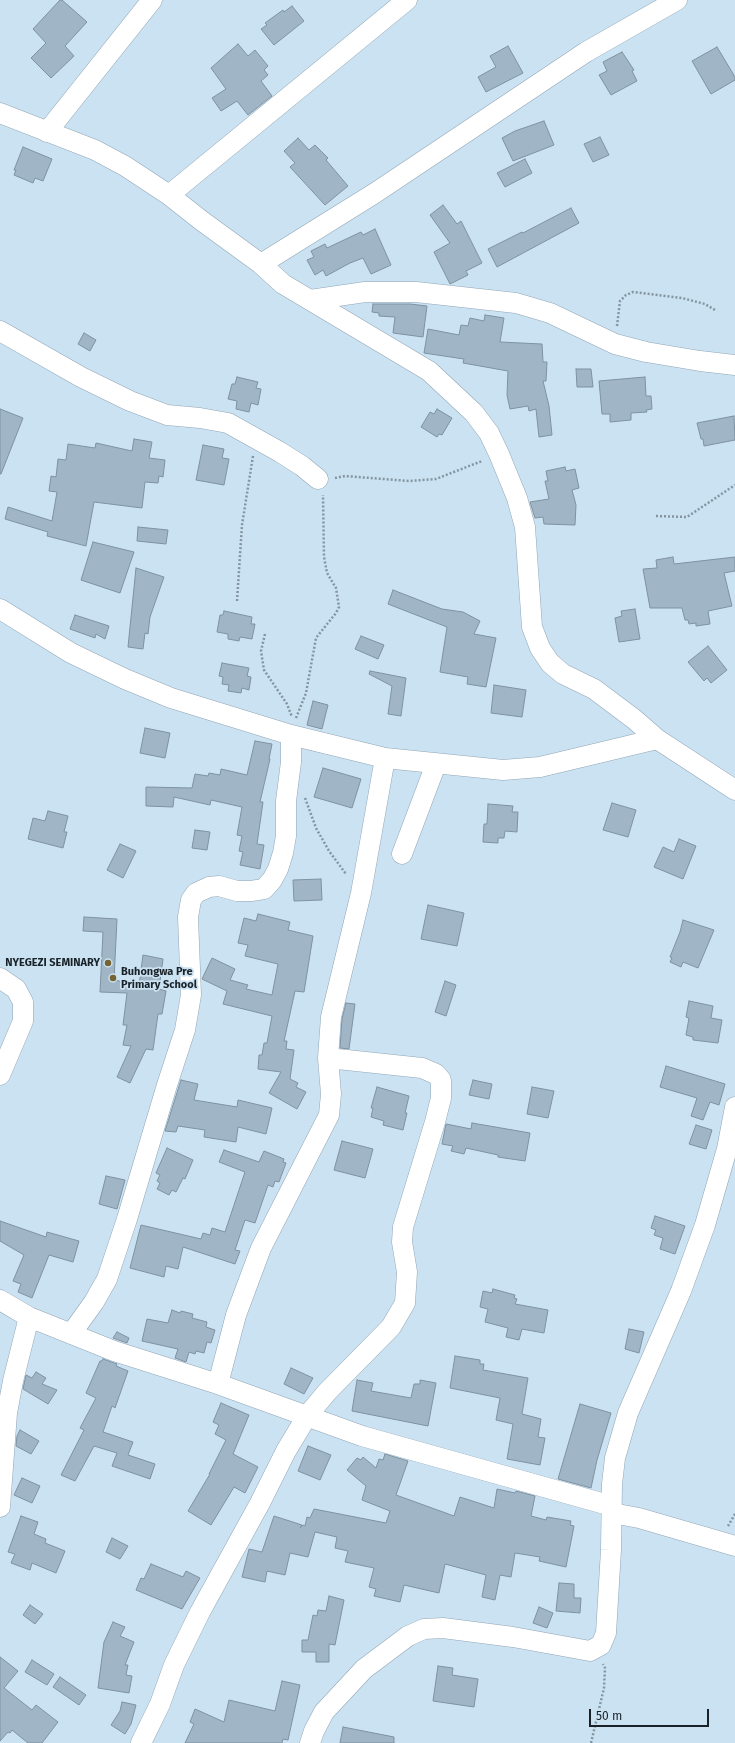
<!DOCTYPE html>
<html>
<head>
<meta charset="utf-8">
<style>
  body { margin:0 }
  #map { position:relative; width:735px; height:1743px; overflow:hidden; background:#cbe2f2; font-family:"Fira Sans",sans-serif }
  canvas { display:block }
  .scale { position:absolute; left:589px; top:1709px; width:120px; height:18px; box-sizing:border-box; border:2px solid #192228; border-top:0; padding-left:5px; font-size:12px; line-height:14px; white-space:nowrap; color:#192228; -webkit-text-stroke:3px #cbe2f2; paint-order:stroke }
</style>
</head>
<body>
<div id="map">
<canvas width="735" height="1743"></canvas>
<div class="scale">50 m</div>
</div>
<script>
const ctx = document.querySelector('canvas').getContext('2d');
ctx.lineJoin = 'round';
function paint(path, color) { ctx.fillStyle = color; ctx.fill(path, 'evenodd'); }
const shape = rows => new Path2D(rows.map(r => 'M' + r).join(''));
function stroke(path, color, width, dash) { ctx.strokeStyle = color; ctx.lineWidth = width; ctx.lineCap = dash ? 'butt' : 'round'; ctx.setLineDash(dash || []); ctx.stroke(path); }
function write(font, color, halo, rows, align = 'center') {
  ctx.font = font + ' "Fira Sans",sans-serif'; ctx.lineWidth = 3.5; ctx.setLineDash([]); ctx.textBaseline = 'middle'; ctx.strokeStyle = halo; ctx.fillStyle = color; for (const [text, x, y, turn = 0] of rows) {
    ctx.save(); ctx.translate(x, y); ctx.rotate((+turn || 0) * Math.PI / 180); ctx.textAlign = isNaN(turn) ? turn : align; if (halo) ctx.strokeText(text, 0, 0); ctx.fillText(text, 0, 0); ctx.restore();
  }
}
const building = shape([
  [60,0,62,0,87,22,65,46,74,56,51,78,31,58,46,43,33,29,60,0],
  [292,6,304,21,274,45,261,29,267,25,265,23,283,10,284,12,292,6],
  [238,44,248,56,255,50,268,66,264,70,268,75,261,81,272,96,248,115,237,101,221,111,212,98,226,89,211,68,238,44],
  [508,46,523,73,486,92,478,77,496,67,490,56,508,46],
  [717,47,735,77,735,80,711,94,692,61,717,47],
  [622,52,634,70,632,71,637,81,611,95,599,75,607,71,603,62,622,52],
  [544,121,554,145,513,161,502,138,515,131,544,121],
  [600,137,609,155,593,162,584,144,600,137],
  [298,138,309,150,315,145,328,158,326,160,348,186,325,205,290,167,295,163,284,151,298,138],
  [23,147,52,159,43,181,35,178,33,183,14,175,16,170,14,170,23,147],
  [525,159,532,173,505,187,497,173,525,159],
  [443,205,457,224,461,221,482,263,466,271,468,275,450,284,434,252,450,243,430,215,443,205],
  [571,208,579,223,497,267,488,249,522,232,523,233,571,208],
  [375,229,391,265,371,274,363,258,350,263,326,276,323,270,315,275,307,260,314,257,311,251,325,244,327,248,361,232,363,235,375,229],
  [373,304,410,304,427,306,423,337,393,333,395,317,379,316,379,313,372,312,373,304],
  [485,315,504,318,500,342,542,344,543,362,547,362,546,381,543,381,549,406,552,435,539,437,536,409,529,411,528,406,510,409,507,395,508,371,463,363,464,359,424,353,428,329,459,335,461,325,468,326,470,318,484,321,485,315],
  [84,333,96,340,90,351,78,344,84,333],
  [576,369,591,369,593,387,577,387,576,369],
  [237,377,258,382,256,388,261,389,258,405,251,403,249,412,236,409,237,401,228,399,232,384,235,384,237,377],
  [645,377,646,396,651,396,652,409,646,410,647,412,631,413,631,420,610,422,610,414,602,414,599,381,645,377],
  [0,409,23,418,1,474,0,474,0,409],
  [437,409,452,418,442,435,439,434,437,437,421,427,430,412,434,414,437,409],
  [734,416,735,440,704,446,703,439,701,439,697,423,734,416],
  [134,439,152,442,149,458,165,460,163,477,159,476,158,483,145,482,142,508,94,502,86,546,47,536,48,532,5,519,8,507,52,521,57,492,49,491,51,476,56,477,58,459,66,460,68,444,95,448,96,443,132,451,134,439],
  [203,445,224,449,222,458,229,459,224,485,196,480,203,445],
  [565,467,566,471,575,469,579,488,572,490,576,505,575,525,544,524,543,517,535,518,530,502,549,499,545,481,548,481,546,471,565,467],
  [138,527,168,530,166,544,137,541,138,527],
  [93,542,134,552,120,593,81,580,93,542],
  [673,557,674,564,735,557,735,571,724,573,732,606,708,611,710,624,696,626,696,623,689,624,688,620,685,620,682,608,650,608,643,569,657,568,656,560,673,557],
  [136,568,164,577,150,617,148,634,145,633,143,649,128,647,136,568],
  [393,590,442,609,463,612,480,621,474,634,496,638,486,687,467,684,468,677,440,672,447,627,388,604,393,590],
  [635,609,640,639,619,642,615,618,622,616,621,611,635,609],
  [224,611,252,617,251,624,255,624,252,639,240,637,239,641,228,639,228,634,217,632,220,615,223,615,224,611],
  [75,615,109,626,105,639,96,634,95,638,70,629,75,615],
  [361,636,384,645,378,659,355,649,361,636],
  [708,646,727,670,711,683,707,678,704,681,688,662,708,646],
  [222,663,249,668,247,676,251,677,249,690,242,688,241,693,228,691,229,685,222,684,223,677,219,676,222,663],
  [370,671,406,678,401,716,388,714,392,686,369,674,370,671],
  [494,685,526,690,522,717,491,713,494,685],
  [313,701,328,705,322,729,307,725,313,701],
  [145,728,170,733,165,758,140,753,145,728],
  [255,741,272,744,269,759,270,759,260,802,263,802,257,844,264,845,260,869,240,865,243,852,239,851,242,836,237,835,242,807,211,800,210,805,174,797,173,807,146,806,146,787,192,788,195,774,208,776,209,773,220,775,221,769,247,775,255,741],
  [323,768,361,779,352,808,314,797,323,768],
  [612,803,636,810,628,837,603,830,612,803],
  [488,804,513,806,512,812,518,812,517,832,505,831,504,838,498,838,498,843,483,842,484,824,487,824,488,804],
  [48,811,68,816,64,832,67,832,63,848,28,839,33,818,45,821,48,811],
  [195,830,210,832,207,850,192,848,195,830],
  [679,839,696,846,683,879,654,867,663,847,674,852,679,839],
  [120,844,136,851,123,878,107,870,120,844],
  [321,879,322,900,294,901,293,880,321,879],
  [428,905,464,913,457,946,421,939,428,905],
  [258,914,290,922,288,930,313,936,304,992,295,991,284,1041,287,1041,286,1049,294,1050,290,1079,298,1083,296,1087,306,1092,297,1109,269,1093,281,1072,258,1069,259,1055,262,1055,264,1043,267,1043,272,1016,223,1004,227,991,202,979,212,958,235,969,230,980,248,985,246,989,272,995,278,964,245,956,248,945,238,943,244,918,256,921,258,914],
  [84,917,117,919,114,980,139,985,143,955,163,959,159,989,166,991,162,1014,158,1014,153,1050,146,1049,130,1083,117,1077,131,1046,123,1045,127,1025,123,1025,127,993,100,992,103,932,83,931,84,917],
  [683,920,714,930,698,968,683,962,681,967,670,962,672,958,670,957,680,932,683,920],
  [445,981,456,985,446,1016,435,1012,445,981],
  [689,1001,713,1006,711,1018,722,1020,718,1043,693,1040,693,1037,686,1035,689,1018,686,1017,689,1001],
  [346,1003,355,1004,349,1049,340,1048,342,1019,346,1003],
  [666,1066,725,1084,719,1105,710,1102,703,1120,691,1116,697,1098,660,1087,666,1066],
  [181,1080,198,1084,194,1100,237,1107,238,1100,272,1108,266,1134,238,1127,236,1142,204,1137,205,1130,178,1126,176,1132,165,1131,181,1080],
  [473,1080,492,1084,489,1099,469,1095,473,1080],
  [377,1087,409,1096,405,1113,407,1113,403,1130,383,1125,384,1121,371,1117,373,1108,371,1108,377,1087],
  [532,1087,554,1091,548,1118,527,1114,532,1087],
  [472,1123,530,1133,525,1161,498,1157,498,1155,466,1148,464,1154,451,1151,453,1146,442,1144,446,1124,471,1129,472,1123],
  [696,1125,712,1130,706,1149,689,1144,696,1125],
  [342,1141,373,1149,365,1178,334,1170,342,1141],
  [167,1148,193,1160,185,1179,183,1178,176,1192,172,1190,169,1195,157,1189,160,1183,157,1181,160,1175,156,1173,167,1148],
  [224,1150,259,1162,264,1151,284,1159,283,1162,286,1163,279,1182,275,1181,273,1187,268,1185,255,1223,245,1220,235,1250,240,1251,235,1264,183,1247,178,1269,166,1266,164,1277,130,1268,141,1225,201,1239,203,1233,210,1235,212,1228,225,1232,245,1172,219,1162,224,1150],
  [106,1176,125,1180,117,1209,99,1204,106,1176],
  [655,1216,685,1226,675,1254,660,1249,663,1238,654,1235,656,1230,651,1228,655,1216],
  [0,1221,46,1237,47,1232,79,1241,73,1262,49,1255,32,1298,18,1292,21,1284,13,1281,24,1255,0,1241,0,1221],
  [493,1289,515,1295,514,1298,517,1299,515,1304,548,1310,544,1333,522,1329,519,1340,506,1337,508,1328,485,1322,488,1309,480,1307,483,1291,492,1293,493,1289],
  [172,1310,180,1313,181,1311,193,1314,192,1318,207,1322,206,1327,215,1330,211,1343,207,1342,204,1353,196,1351,195,1354,189,1352,186,1362,175,1358,178,1349,142,1341,147,1319,168,1323,172,1310],
  [629,1329,644,1332,639,1353,625,1349,629,1329],
  [117,1332,129,1338,127,1343,113,1338,117,1332],
  [455,1356,480,1360,480,1364,484,1364,483,1370,528,1378,522,1414,541,1419,538,1437,545,1438,540,1465,507,1459,513,1424,496,1420,500,1398,450,1388,455,1356],
  [103,1359,117,1364,116,1366,128,1371,115,1408,112,1406,103,1432,133,1442,128,1455,155,1464,150,1479,112,1466,117,1453,94,1446,75,1481,61,1475,84,1430,80,1428,96,1398,86,1393,100,1361,102,1361,103,1359],
  [291,1368,313,1378,304,1394,284,1384,291,1368],
  [36,1372,46,1378,42,1384,57,1390,48,1404,23,1389,26,1375,32,1378,36,1372],
  [357,1380,373,1383,371,1391,411,1398,414,1384,420,1384,420,1380,436,1383,428,1426,352,1411,357,1380],
  [221,1403,249,1415,233,1454,258,1467,245,1493,234,1487,211,1525,188,1511,210,1474,209,1474,226,1440,215,1434,219,1425,213,1422,221,1403],
  [580,1404,611,1413,597,1460,591,1488,558,1479,580,1404],
  [20,1430,39,1441,31,1454,16,1446,17,1436,20,1430],
  [308,1446,331,1455,320,1480,298,1471,308,1446],
  [385,1454,408,1461,396,1495,454,1516,460,1497,494,1508,497,1489,515,1493,516,1491,535,1496,531,1516,546,1520,547,1517,571,1521,570,1525,574,1526,566,1567,539,1561,540,1557,515,1553,511,1577,500,1575,495,1600,482,1597,486,1575,445,1564,439,1593,404,1585,400,1602,374,1596,376,1589,369,1587,374,1568,345,1562,348,1551,335,1548,337,1537,315,1532,308,1557,290,1553,285,1575,267,1571,265,1582,242,1577,249,1549,262,1552,274,1516,302,1525,300,1528,303,1525,305,1526,307,1517,310,1518,314,1509,386,1523,390,1511,362,1500,366,1486,347,1470,357,1458,361,1460,363,1457,376,1468,379,1459,383,1460,385,1454],
  [22,1478,40,1486,32,1503,14,1495,22,1478],
  [21,1516,38,1522,34,1534,46,1539,45,1543,65,1551,56,1573,32,1563,30,1570,11,1563,15,1554,8,1552,21,1516],
  [112,1538,128,1546,120,1559,106,1552,112,1538],
  [151,1564,183,1577,186,1571,200,1578,182,1609,136,1590,141,1578,144,1579,151,1564],
  [559,1583,574,1584,574,1598,581,1598,580,1613,556,1611,559,1583],
  [329,1596,344,1600,335,1645,329,1644,329,1662,316,1662,316,1652,302,1652,302,1640,308,1640,313,1615,317,1616,318,1610,326,1611,329,1596],
  [30,1605,43,1614,35,1624,23,1615,30,1605],
  [539,1607,553,1613,547,1628,533,1623,539,1607],
  [113,1622,125,1627,120,1636,134,1642,125,1665,128,1665,126,1675,132,1676,129,1693,98,1688,104,1642,113,1622],
  [0,1657,18,1671,4,1688,32,1710,36,1705,58,1722,42,1743,28,1743,12,1730,10,1733,8,1732,0,1741,0,1657],
  [32,1660,54,1674,47,1685,25,1672,32,1660],
  [438,1666,453,1668,452,1675,478,1679,474,1707,433,1701,438,1666],
  [60,1677,86,1695,79,1705,53,1687,60,1677],
  [282,1681,300,1685,288,1740,283,1739,282,1743,185,1743,194,1724,190,1722,195,1709,224,1722,229,1700,275,1711,282,1681],
  [122,1702,136,1705,131,1724,125,1734,111,1725,120,1711,122,1702],
  [343,1727,394,1737,394,1743,340,1743,343,1727]
]);
const path = shape([
  [617,326,620,301,626,295,633,292,682,298,705,304,715,310],
  [335,478,345,476,409,481,436,479,482,461],
  [656,516,687,517,735,485],
  [237,601,242,525,253,456],
  [265,634,261,651,264,670,287,704,292,717],
  [296,718,306,693,316,638,336,613,339,607,336,588,327,573,324,557,323,495],
  [305,798,316,828,329,851,346,874],
  [728,1526,735,1514],
  [591,1743,604,1688,605,1668,603,1664]
]);
const minor = shape([
  [0,113,95,150,125,166,169,195,202,221,261,264,283,284,429,371,474,413,489,433,499,454,517,498,525,527,532,627,540,648,550,663,563,674,594,689,634,719,657,739,735,790],
  [47,132,152,0],
  [169,195,407,0],
  [261,264,375,193,586,52,677,0],
  [310,300,365,292,416,292,516,303,550,313,615,344,646,352,700,361,735,365],
  [0,331,81,377,130,401,167,415,200,418,228,423,280,452,302,466,318,479],
  [0,609,71,653,125,679,171,698,291,735,385,758,503,770,540,767,657,739],
  [402,854,436,764],
  [0,978,16,989,23,1002,23,1021,0,1075],
  [0,1300,29,1317,114,1351,218,1384,362,1436,612,1506],
  [71,1334,94,1302,107,1279,127,1219,167,1085,185,1030,191,995,188,917,191,900,196,893,209,887,219,886,237,891,251,891,264,889,272,880,278,869,283,853,286,836,286,801,291,762,291,735],
  [218,1384,236,1315,261,1248,329,1115,331,1094,328,1058,331,1017,361,893,385,758],
  [0,1507,7,1413,13,1381,29,1317],
  [612,1513,639,1518,735,1546],
  [141,1743,160,1704,174,1665,200,1612,260,1503,286,1451,307,1416,327,1392,391,1327,405,1303,407,1272,402,1242,403,1227,435,1122,441,1098,441,1080,436,1074,422,1068,328,1058],
  [310,1743,314,1731,324,1712,364,1669,408,1636,424,1629,443,1628,513,1637,590,1651,601,1645,606,1633,611,1550,612,1484,615,1458,628,1413,681,1291,705,1225,727,1149,735,1107]
]);
const markers = [
  [108,963,4,"#756331"],
  [113,978,4,"#756331"]
];
const poiNames = [
  ["NYEGEZI SEMINARY",100,963],
  ["Buhongwa Pre",121,972,"left"],
  ["Primary School",121,985,"left"]
];
paint(building, '#a0b6c6');
stroke(building, '#7e92a1', 1);
stroke(minor, '#91a6b6', 21);
stroke(path, '#8495a1', 2.5, [2, 2]);
stroke(minor, '#fff', 20);
for (const [x, y, r, color] of markers) { const dot = new Path2D(); dot.arc(x, y, r, 0, 2 * Math.PI); ctx.fillStyle = color; ctx.fill(dot); stroke(dot, '#cbe2f2', 1.5); }
write('bold 11px', '#192228', '#cbe2f2', poiNames, 'right');
</script>
</body>
</html>
